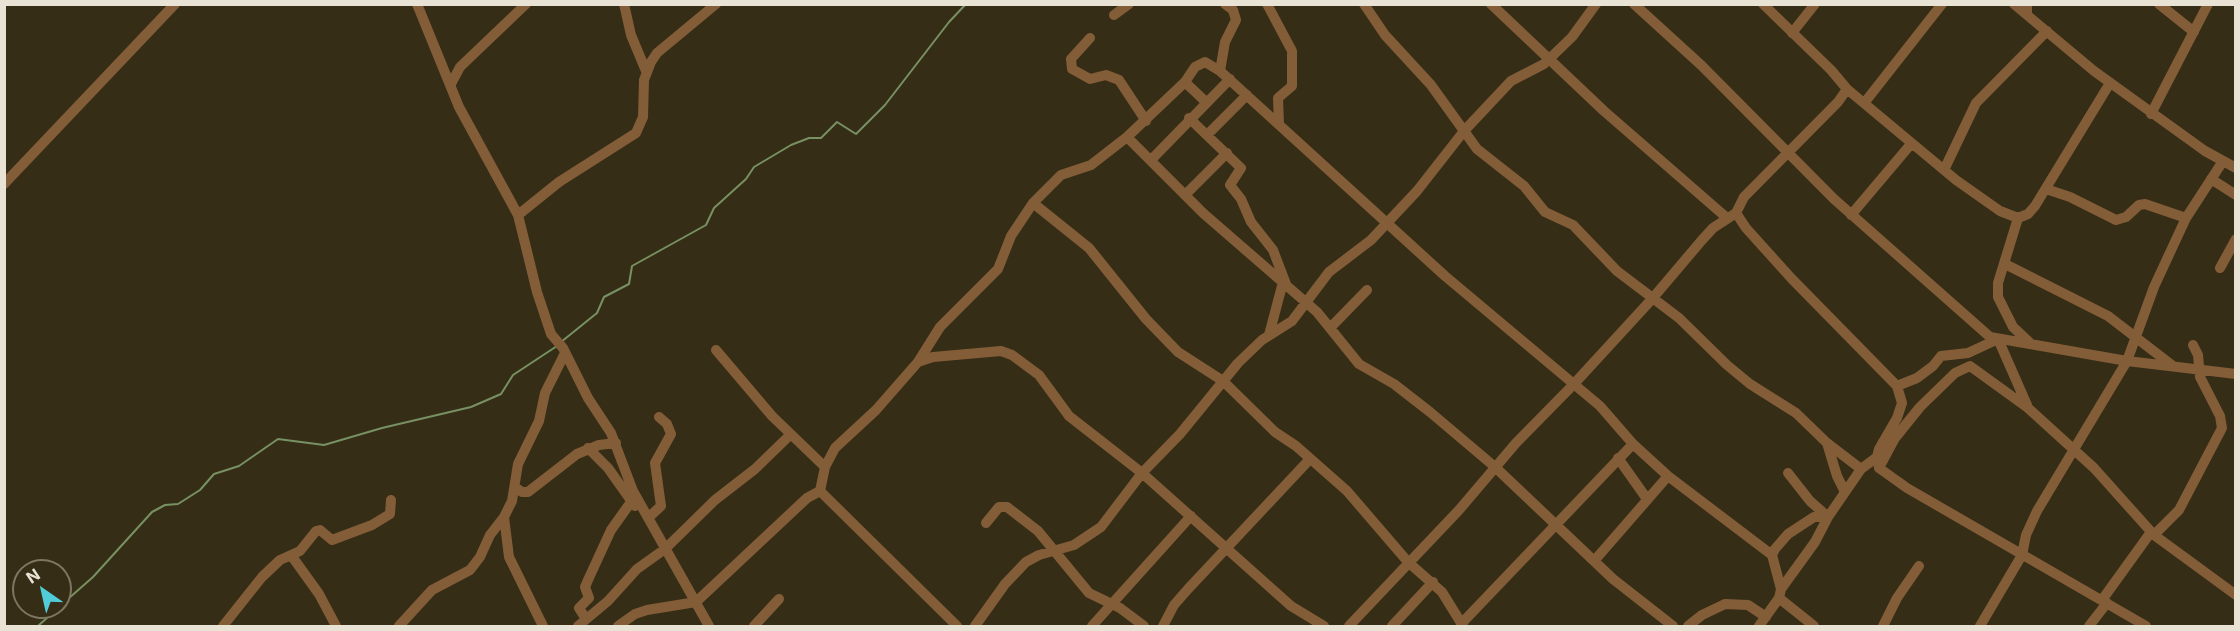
<!DOCTYPE html>
<html>
<head>
<meta charset="utf-8">
<style>
  body { margin:0 }
  #map { position:relative; width:2240px; height:631px; overflow:hidden; background:#362d16; font-family:Inter,sans-serif }
  canvas { display:block }
  .frame { position:absolute; inset:0; border:6px solid #e8e3d5; pointer-events:none }
  .north { position:absolute; left:12px; top:559px; width:60px; height:60px; box-sizing:border-box; background:#362d16; border:2px solid #7d7662; border-radius:50%; rotate:326deg; font-size:16px; font-weight:700; line-height:24px; text-align:center; color:#e8e3d5 }
  .north::after { content:''; display:block; margin:auto; width:21px; height:27px; background:#52cbd9; clip-path:polygon(50% 0,100% 100%,50% 72%,0 100%) }
</style>
</head>
<body>
<div id="map">
<canvas width="2240" height="631"></canvas>
<div class="frame"></div>
<div class="north">N</div>
</div>
<script>
const ctx = document.querySelector('canvas').getContext('2d');
ctx.lineJoin = 'round';
const shape = rows => new Path2D(rows.map(r => 'M' + r).join(''));
function stroke(path, color, width, dash) { ctx.strokeStyle = color; ctx.lineWidth = width; ctx.lineCap = dash ? 'butt' : 'round'; ctx.setLineDash(dash || []); ctx.stroke(path); }
const stream = shape([
  [561,342,597,313,604,297,629,284,632,266,706,225,714,208,746,179,754,167,791,145,809,138,821,138,837,122,856,134,885,105,949,22,966,4],
  [60,606,93,577,152,512,165,505,178,504,200,490,214,474,239,466,278,439,324,445,382,428,471,407,501,394,513,375,557,346],
  [38,626,59,607]
]);
const minor = shape([
  [417,4,459,107,518,215,537,292,551,334,563,348,588,398,611,433,633,491,709,626],
  [624,4,631,35,646,71],
  [1267,4,1292,51,1292,86,1278,98,1279,124],
  [1364,4,1385,35,1431,85,1477,149,1524,186,1545,212,1573,225,1617,271,1679,318,1727,365,1750,384,1796,413,1827,443,1861,469,1877,457],
  [1491,4,1604,111,1727,218],
  [1634,4,1701,65,1834,199,1990,337,2127,361,2236,374],
  [1763,4,1831,70,1847,89,1838,102,1744,197,1736,213,1746,228,1791,278,1897,386,1902,403,1897,418,1879,449,1877,457,1879,468,1907,488,2146,626],
  [2014,4,2027,15],
  [2027,4,2027,15,2094,71,2205,151,2236,168],
  [2159,4,2194,32],
  [1114,15,1129,4],
  [1792,33,1815,4],
  [1090,38,1071,59,1072,69,1090,79,1106,75,1119,80,1146,121],
  [1220,71,1225,42,1236,20,1233,10,1225,4],
  [1185,82,1205,101],
  [451,84,460,67,526,4],
  [1847,89,1956,180,2000,211,2018,218,2028,214,2035,206,2110,83],
  [1865,102,1942,4],
  [2151,114,2208,4],
  [1189,118,1241,168,1230,185,1241,199,1251,222,1273,250,1286,284],
  [1207,135,1247,95],
  [1127,137,1203,213,1317,312,1359,364,1394,384,1430,412,1495,467,1613,579,1673,626],
  [1151,160,1230,79],
  [1944,170,1976,103,2047,31],
  [2211,179,2236,195],
  [4,184,175,4],
  [2046,189,2070,197,2116,220,2126,217,2139,205,2145,204,2186,218],
  [1185,195,1227,153],
  [1033,203,1089,248,1146,319,1178,352,1223,381,1275,432,1296,446,1347,491,1408,562,1442,592,1463,626],
  [518,215,559,182,636,133,643,117,644,80,651,62,657,53,716,4],
  [1851,215,1911,144],
  [2018,218,1998,283,1998,297,2013,327,2029,342],
  [2005,264,2108,316,2173,366],
  [2220,268,2236,239],
  [1331,327,1367,290],
  [1269,335,1283,282],
  [716,350,772,416,825,467],
  [918,362,940,327,998,269,1011,236,1033,203,1061,175,1091,165,1127,137,1185,82,1195,67,1205,62,1220,71,1445,276,1600,406,1633,444,1668,476,1772,555],
  [1897,386,1917,378,1933,366,1941,356,1968,353,1998,339,2027,405],
  [1827,443,1837,476,1844,490],
  [588,448,608,468,635,506],
  [1618,458,1647,499],
  [1879,468,1895,438,1920,407,1955,373,1970,366,2028,408,2094,468,2154,535,2236,595],
  [515,487,522,492,528,492,577,454,599,445,616,443],
  [820,491,825,467,835,448,876,410,918,362,933,357,1001,351,1012,355,1039,375,1069,416,1142,473,1291,606,1324,626],
  [504,517,509,557,543,626],
  [648,518,661,506,655,463,671,434,667,424,659,417],
  [986,523,999,507,1007,507,1038,531,1089,593,1120,608,1144,626],
  [2154,535,2179,510,2222,428,2220,416,2200,377,2198,355,2193,345],
  [291,555,319,594,336,626],
  [1594,561,1668,476],
  [1781,589,1815,542,1828,517,1810,501,1788,473],
  [1779,598,1814,626],
  [2102,600,2151,532],
  [586,619,579,608,589,598,585,587,588,580,611,530,631,502],
  [1461,624,1633,444],
  [223,626,262,577,280,560,300,551,316,531,320,530,332,540,372,525,390,514,391,500],
  [399,626,432,590,470,570,480,557,490,535,504,517,512,501,518,464,539,421,545,393,565,353],
  [578,626,608,601,637,569,665,549,715,500,755,469,790,435],
  [618,626,635,614,647,610,696,602,807,498,820,491,957,626],
  [754,626,779,599],
  [975,626,1005,584,1026,562,1039,555,1074,545,1101,527,1142,473,1180,434,1238,363,1262,340,1292,321,1329,272,1371,240,1417,191,1464,131,1511,81,1544,64,1572,37,1596,4],
  [1092,626,1191,516],
  [1163,626,1174,605,1188,589,1310,459],
  [1349,626,1459,510,1516,443,1573,385,1652,299,1702,240,1713,228,1736,213],
  [1392,626,1433,582],
  [1688,626,1702,615,1725,604,1748,605,1766,617],
  [1759,626,1779,598,1781,589,1772,555,1775,549,1788,534,1814,517,1828,517,1861,469],
  [1883,626,1897,598,1919,566],
  [1980,626,2022,555,2026,535,2037,511,2127,361,2154,287,2186,218,2223,161],
  [2089,626,2107,603]
]);
stroke(stream, '#779163', 2);
stroke(minor, '#835d38', 10);
</script>
</body>
</html>
